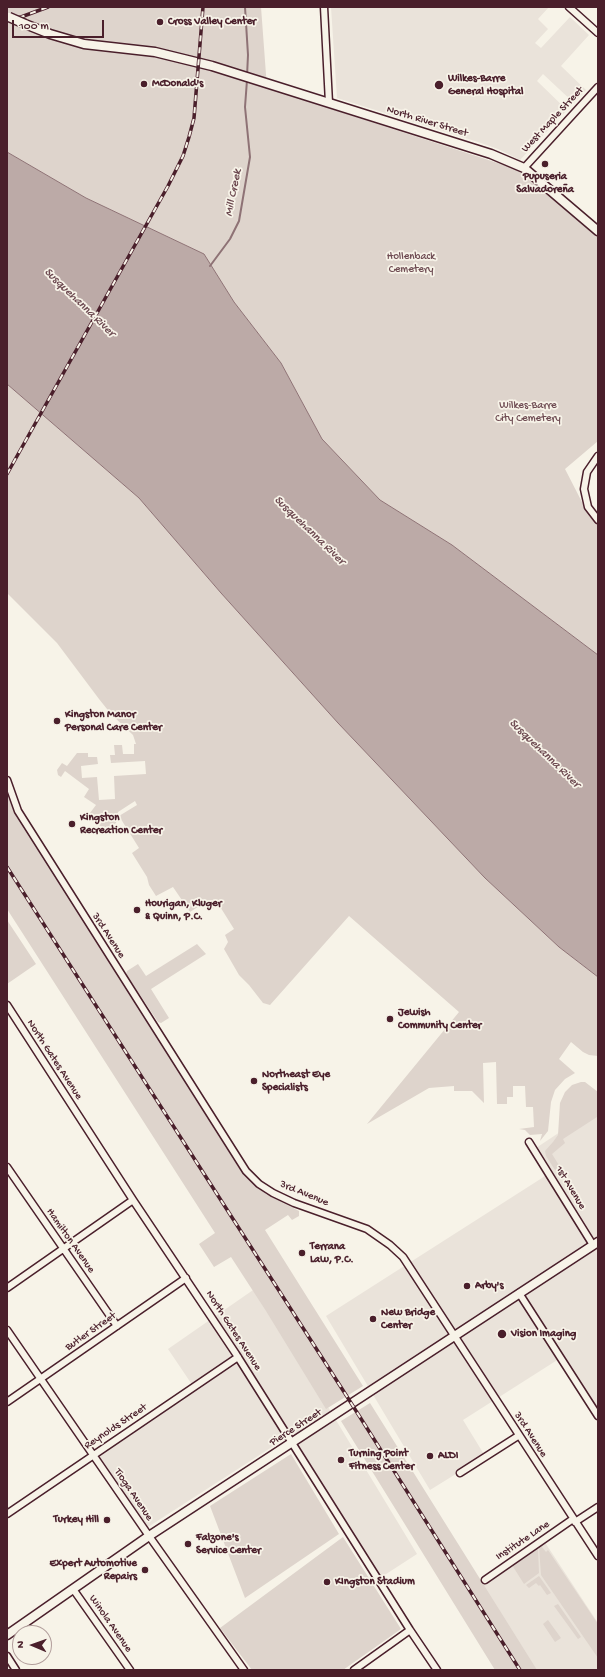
<!DOCTYPE html>
<html>
<head>
<meta charset="utf-8">
<style>
  body { margin:0 }
  #map { position:relative; width:605px; height:1677px; overflow:hidden; background:#f7f3e8; font-family:"Gochi Hand",sans-serif }
  canvas { display:block }
  .frame { position:absolute; inset:0; border:8px solid #4a1f2b; pointer-events:none }
  .north { position:absolute; left:12px; top:1625px; width:40px; height:40px; box-sizing:border-box; background:#f7f3e8; border:1px solid #b29e9c; border-radius:50%; rotate:272deg; font-size:11px; font-weight:700; line-height:16px; text-align:center; color:#4a1f2b }
  .north::after { content:''; display:block; margin:auto; width:14px; height:18px; background:#4a1f2b; clip-path:polygon(50% 0,100% 100%,50% 72%,0 100%) }
  .scale { position:absolute; left:12px; top:20px; width:92px; height:18px; box-sizing:border-box; border:2px solid #4a1f2b; border-top:0; padding-left:5px; font-size:12px; line-height:14px; white-space:nowrap; color:#4a1f2b; -webkit-text-stroke:3px #f7f3e8; paint-order:stroke }
</style>
</head>
<body>
<div id="map">
<canvas width="605" height="1677"></canvas>
<div class="frame"></div>
<div class="north">N</div>
<div class="scale">100 m</div>
</div>
<script>
const ctx = document.querySelector('canvas').getContext('2d');
ctx.lineJoin = 'round';
function paint(path, color) { ctx.fillStyle = color; ctx.fill(path, 'evenodd'); }
const shape = rows => new Path2D(rows.map(r => 'M' + r).join(''));
function stroke(path, color, width, dash) { ctx.strokeStyle = color; ctx.lineWidth = width; ctx.lineCap = dash ? 'butt' : 'round'; ctx.setLineDash(dash || []); ctx.stroke(path); }
function write(font, color, halo, rows, align = 'center') {
  ctx.font = font + ' "Gochi Hand",sans-serif'; ctx.lineWidth = 3.5; ctx.setLineDash([]); ctx.textBaseline = 'middle'; ctx.strokeStyle = halo; ctx.fillStyle = color; for (const [text, x, y, turn = 0] of rows) {
    ctx.save(); ctx.translate(x, y); ctx.rotate((+turn || 0) * Math.PI / 180); ctx.textAlign = isNaN(turn) ? turn : align; if (halo) ctx.strokeText(text, 0, 0); ctx.fillText(text, 0, 0); ctx.restore();
  }
}
const built = shape([
  [331,7,549,7,538,19,548,29,535,43,541,48,570,17,589,35,561,66,586,90,574,103,543,74,537,81,567,110,520,160,498,149,478,142,337,98],
  [590,1112,598,1118,598,1412,562,1357,463,1420,485,1456,430,1490,326,1316,542,1178,547,1174,533,1150],
  [256,1288,417,1554,380,1578,292,1434,148,1527,99,1456,195,1389,168,1349],
  [544,1541,598,1623,598,1670,526,1670,473,1588]
]);
const green = shape([
  [7,7,261,7,267,88,516,169,598,237,598,441,565,469,584,506,598,523,598,655,452,545,380,500,322,439,281,363,234,302,204,254,86,198,7,152],
  [7,384,139,498,221,593,338,723,485,878,559,947,598,977,598,1056,589,1055,583,1052,571,1042,559,1059,575,1073,565,1079,555,1090,551,1102,548,1131,540,1141,542,1134,530,1135,525,1130,519,1129,534,1127,533,1107,526,1107,525,1086,513,1086,513,1097,507,1097,507,1104,497,1104,496,1062,483,1063,484,1103,472,1091,454,1091,454,1086,429,1088,367,1124,459,1012,349,916,270,1005,263,1003,249,985,239,975,224,949,228,942,225,935,234,929,219,905,209,911,204,903,190,912,173,887,156,896,149,885,147,877,132,853,139,848,119,816,137,805,135,801,118,812,116,823,109,828,102,827,91,820,94,815,90,813,96,805,84,797,89,789,65,771,61,777,58,775,57,770,62,763,67,766,77,753,88,753,88,757,97,757,98,764,81,766,82,778,97,777,99,800,115,799,114,776,146,774,145,761,111,763,110,755,115,755,114,745,122,745,123,754,134,754,134,744,136,744,133,735,111,714,99,699,57,643,7,593],
  [7,795,17,818,29,837,237,1165,251,1182,266,1194,299,1211,299,1216,292,1220,288,1215,265,1230,363,1386,326,1409,266,1311,231,1257,214,1267,199,1244,215,1233,7,909],
  [7,920,36,964,7,984],
  [197,944,206,954,151,989,169,1018,161,1023,158,1022,126,974,127,971,138,964,146,976],
  [581,1082,585,1082,598,1092,598,1118,597,1117,563,1139,565,1143,552,1154,560,1167,555,1170,546,1156,545,1151,553,1142,558,1135,560,1103,565,1092,572,1085],
  [370,1403,537,1670,495,1670,341,1421],
  [291,1454,339,1534,245,1598,210,1506],
  [343,1537,401,1629,343,1670,252,1670,220,1628],
  [544,1544,542,1547,546,1552,548,1550,598,1624,598,1658,541,1575,539,1547],
  [538,1548,539,1573,524,1584,512,1565,533,1550,534,1551],
  [539,1576,551,1593,547,1595,540,1585,539,1586,536,1583,529,1588,526,1585],
  [558,1604,581,1637,578,1639,554,1606],
  [548,1620,561,1638,555,1642,543,1624]
]);
const water = shape([
  [7,152,86,198,204,254,234,302,281,363,322,439,380,500,452,545,598,655,598,977,559,947,485,878,338,723,221,593,139,498,7,384,7,152]
]);
const stream = shape([
  [245,7,248,55,247,76],
  [210,266,230,239,239,221,250,157,245,107,247,80]
]);
const minor = shape([
  [324,7,329,103],
  [569,7,598,33],
  [524,168,598,87],
  [598,456,587,472,584,489,588,507,598,520],
  [7,780,18,811,246,1171,259,1184,273,1193,294,1203,367,1229,390,1245,403,1257,598,1556],
  [7,1005,133,1200,236,1354,410,1630,437,1670],
  [529,1142,593,1245],
  [7,1167,117,1326],
  [7,1288,133,1200],
  [519,1293,598,1416],
  [7,1330,149,1536,244,1670],
  [7,1402,186,1278],
  [460,1473,518,1436],
  [7,1514,238,1357],
  [575,1522,598,1507],
  [485,1580,573,1519],
  [73,1589,130,1670],
  [7,1656,16,1670],
  [354,1670,410,1630]
]);
const major = shape([
  [25,24,50,34,84,44,155,52,212,66,491,154,524,168,598,231],
  [7,1635,149,1536,598,1242]
]);
const rail = shape([
  [7,20,21,17,48,7],
  [7,474,168,186,183,156,189,137,194,118,203,7],
  [7,867,346,1395,520,1670]
]);
const majorBridge = shape([
  [9,17,25,24]
]);
const markers = [
  [160,22,4,"#4a1f2b"],
  [144,84,4,"#4a1f2b"],
  [439,85,5,"#4a1f2b"],
  [545,164,4,"#4a1f2b"],
  [57,721,4,"#4a1f2b"],
  [72,824,4,"#4a1f2b"],
  [137,910,4,"#4a1f2b"],
  [390,1019,4,"#4a1f2b"],
  [254,1081,4,"#4a1f2b"],
  [302,1253,4,"#4a1f2b"],
  [467,1286,4,"#4a1f2b"],
  [373,1319,4,"#4a1f2b"],
  [502,1334,5,"#4a1f2b"],
  [430,1456,4,"#4a1f2b"],
  [341,1460,4,"#4a1f2b"],
  [107,1520,4,"#4a1f2b"],
  [188,1544,4,"#4a1f2b"],
  [145,1570,4,"#4a1f2b"],
  [327,1582,4,"#4a1f2b"]
];
const poiNames = [
  ["Cross Valley Center",168,22],
  ["Wilkes-Barre",448,79],
  ["General Hospital",448,92],
  ["McDonald's",152,84],
  ["Pupuseria",545,177,"center"],
  ["Salvadoreña",545,190,"center"],
  ["Kingston Manor",65,715],
  ["Personal Care Center",65,728],
  ["Kingston",80,818],
  ["Recreation Center",80,831],
  ["Hourigan, Kluger",145,904],
  ["& Quinn, P.C.",145,917],
  ["Jewish",398,1013],
  ["Community Center",398,1026],
  ["Northeast Eye",262,1075],
  ["Specialists",262,1088],
  ["Terrana",310,1247],
  ["Law, P.C.",310,1260],
  ["Arby's",475,1286],
  ["New Bridge",381,1313],
  ["Center",381,1326],
  ["Vision Imaging",511,1334],
  ["Turning Point",349,1454],
  ["Fitness Center",349,1467],
  ["ALDI",438,1456],
  ["Turkey Hill",99,1520,"right"],
  ["Falzone's",196,1538],
  ["Service Center",196,1551],
  ["Expert Automotive",137,1564,"right"],
  ["Repairs",137,1577,"right"],
  ["KIngston Stadium",335,1582]
];
const streetNames = [
  ["West Maple Street",553,120,-47],
  ["North River Street",427,122,17],
  ["3rd Avenue",108,936,57],
  ["North Gates Avenue",54,1060,57],
  ["1st Avenue",570,1188,59],
  ["3rd Avenue",304,1194,22],
  ["Hamilton Avenue",70,1241,55],
  ["North Gates Avenue",233,1331,57],
  ["Butler Street",91,1332,-35],
  ["Reynolds Street",116,1427,-34],
  ["Pierce Street",296,1428,-33],
  ["3rd Avenue",530,1435,57],
  ["Tioga Avenue",133,1495,56],
  ["Institute Lane",523,1541,-34],
  ["Winola Avenue",110,1624,55]
];
const parkNames = [
  ["Hollenback",411,257],
  ["Cemetery",411,270],
  ["Wilkes-Barre",528,406],
  ["City Cemetery",528,419]
];
const waterNames = [
  ["Mill Creek",234,193,-79],
  ["Susquehanna River",79,303,44],
  ["Susquehanna River",309,531,44],
  ["Susquehanna River",544,754,44]
];
paint(built, '#eae3da');
paint(green, '#ded4cc');
paint(water, '#bcaaa7');
stroke(water, '#8e7275', 1);
stroke(stream, '#8e7275', 2);
stroke(minor, '#4a1f2b', 9);
stroke(major, '#4a1f2b', 11);
stroke(minor, '#f7f3e8', 6);
stroke(major, '#f7f3e8', 8);
stroke(rail, '#4a1f2b', 3.5);
stroke(rail, '#f7f3e8', 2, [6]);
stroke(majorBridge, '#4a1f2b', 11, []);
stroke(majorBridge, '#f7f3e8', 8);
for (const [x, y, r, color] of markers) { const dot = new Path2D(); dot.arc(x, y, r, 0, 2 * Math.PI); ctx.fillStyle = color; ctx.fill(dot); stroke(dot, '#f7f3e8', 1.5); }
write('bold 11px', '#4a1f2b', '#f7f3e8', poiNames, 'left');
write('11px', '#4a1f2b', '#f7f3e8', streetNames);
write('11px', '#6f4c53', '#f7f3e8', parkNames);
write('italic 12px', '#6c4950', '#f7f3e8', waterNames);
</script>
</body>
</html>
